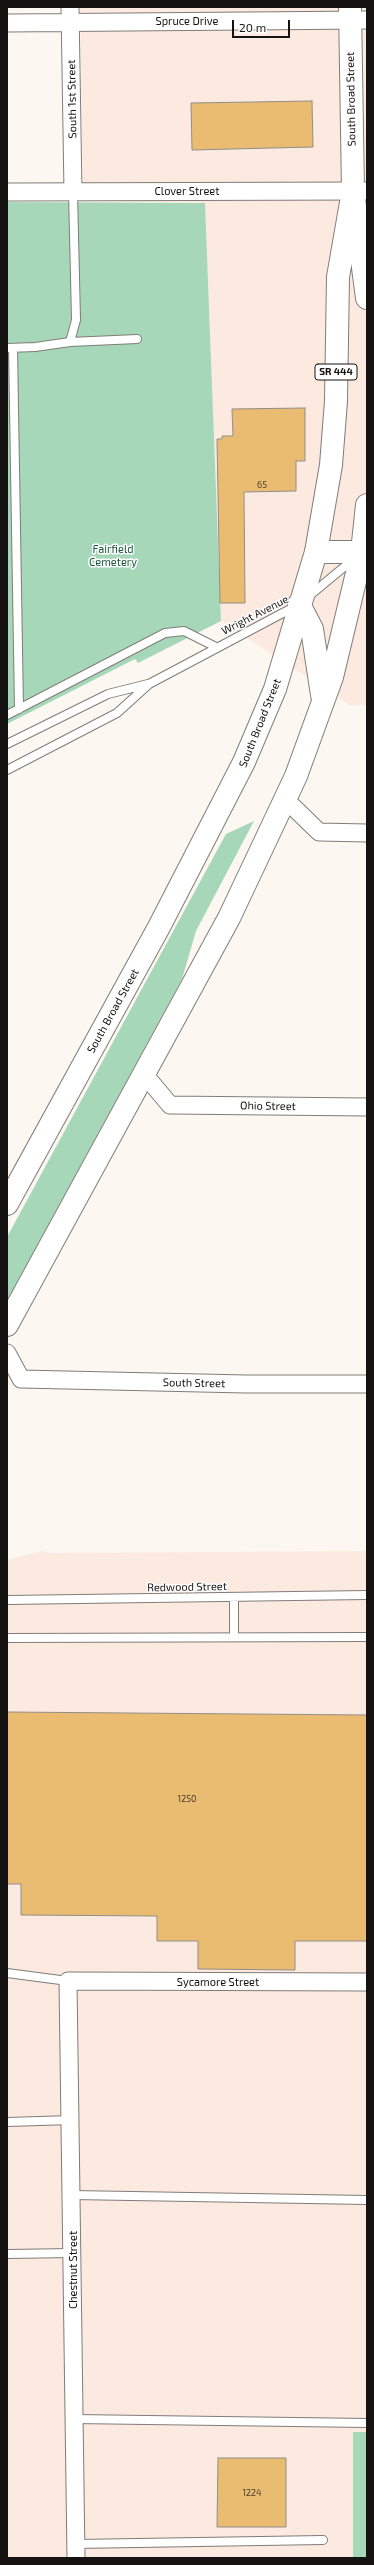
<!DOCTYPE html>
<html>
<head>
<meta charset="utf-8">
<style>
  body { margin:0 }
  #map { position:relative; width:374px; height:2565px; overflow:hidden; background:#fcf8f1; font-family:"Exo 2",sans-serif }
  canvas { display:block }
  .frame { position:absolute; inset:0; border:8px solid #141311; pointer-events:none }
  .scale { position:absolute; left:232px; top:20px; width:58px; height:18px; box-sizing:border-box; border:2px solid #141311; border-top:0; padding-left:5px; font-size:12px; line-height:14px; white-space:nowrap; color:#141311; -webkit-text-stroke:3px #fff; paint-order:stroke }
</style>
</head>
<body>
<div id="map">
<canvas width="374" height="2565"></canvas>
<div class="frame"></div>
<div class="scale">20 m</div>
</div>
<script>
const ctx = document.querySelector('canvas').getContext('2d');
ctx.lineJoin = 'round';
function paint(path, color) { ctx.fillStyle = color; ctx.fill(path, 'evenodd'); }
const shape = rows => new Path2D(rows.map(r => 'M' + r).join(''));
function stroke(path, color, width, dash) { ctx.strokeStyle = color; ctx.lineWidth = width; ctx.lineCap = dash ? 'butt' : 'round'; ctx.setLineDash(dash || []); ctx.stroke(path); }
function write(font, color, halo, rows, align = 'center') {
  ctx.font = font + ' "Exo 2",sans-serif'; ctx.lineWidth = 3; ctx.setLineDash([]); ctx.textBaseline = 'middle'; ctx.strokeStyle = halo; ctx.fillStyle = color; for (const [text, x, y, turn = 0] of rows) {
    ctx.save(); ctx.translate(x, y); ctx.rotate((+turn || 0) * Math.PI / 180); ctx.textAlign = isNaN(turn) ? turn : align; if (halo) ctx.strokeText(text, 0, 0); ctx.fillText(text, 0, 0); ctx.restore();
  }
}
const commercial = shape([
  [80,7,367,7,367,705,351,706,221,621,205,203,83,201],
  [42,1551,50,1553,367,1551,367,2558,7,2558,7,1560]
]);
const green = shape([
  [7,202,205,203,221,621,138,663,135,659,7,724],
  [254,821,196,931,182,979,7,1301,7,1237,226,834],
  [353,2432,367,2432,367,2558,353,2558]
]);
const building = shape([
  [312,101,313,147,192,150,191,103,312,101],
  [305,408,305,461,296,461,296,491,244,492,245,603,220,603,217,439,222,439,222,436,233,436,232,409,305,408],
  [7,1712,367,1715,367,1941,295,1941,295,1970,198,1969,198,1941,157,1941,157,1916,21,1915,21,1884,7,1884,7,1712],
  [218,2458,286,2458,286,2527,217,2527,218,2458]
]);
const lane = shape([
  [70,342,76,320,73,192],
  [7,348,35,347,70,342,137,339],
  [13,348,19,709],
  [309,596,355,558],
  [7,715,165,633,184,631,216,647],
  [7,744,108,694,148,684],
  [7,770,117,713,149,684,296,606],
  [234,1597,234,1637],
  [7,1600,367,1595],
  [7,1638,367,1637],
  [7,1973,68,1981],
  [7,2122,72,2120],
  [72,2195,367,2200],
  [7,2254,73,2253],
  [74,2419,367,2423],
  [75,2544,323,2540]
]);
const street = shape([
  [70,7,73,192],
  [7,23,367,20],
  [7,192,367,191],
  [285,799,319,832,367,833],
  [144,1074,170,1105,367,1107],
  [7,1353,21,1379,246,1384,367,1384],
  [76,2558,68,1981,367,1982]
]);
const secondary = shape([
  [299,604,312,629,322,695],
  [7,1204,159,927,244,762,275,689,316,552],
  [7,1325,229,918,296,776,332,677,362,552]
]);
const primary = shape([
  [350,7,353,191,367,298],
  [353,191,338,277,336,401,331,465,316,552,367,552],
  [362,552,367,505]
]);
const numberNames = [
  ["65",262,485],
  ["1250",187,1799],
  ["1224",252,2493]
];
const shields = [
  [336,372,42]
];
const shieldNames = [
  ["SR 444",336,372]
];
const streetNames = [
  ["Spruce Drive",187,21],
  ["South 1st Street",72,99,-91],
  ["South Broad Street",351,99,-91],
  ["Clover Street",187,191],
  ["Wright Avenue",255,615,-27],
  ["South Broad Street",260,723,-68],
  ["South Broad Street",113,1011,-61],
  ["Ohio Street",268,1106,1],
  ["South Street",194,1383,1],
  ["Redwood Street",187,1587,-1],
  ["Sycamore Street",218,1982],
  ["Chestnut Street",73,2270,-90]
];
const parkNames = [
  ["Fairfield",113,549],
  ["Cemetery",113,562]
];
paint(commercial, '#fceae0');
paint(green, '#a6d7b9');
paint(building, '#e9bc72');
stroke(building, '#928e89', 1);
stroke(lane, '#807c77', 10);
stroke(street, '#807c77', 19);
stroke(secondary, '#807c77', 24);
stroke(primary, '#807c77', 24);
stroke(lane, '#fff', 8);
stroke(street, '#fff', 17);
stroke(secondary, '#fff', 22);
stroke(primary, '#fff', 22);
write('9px', '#493d29', null, numberNames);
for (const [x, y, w] of shields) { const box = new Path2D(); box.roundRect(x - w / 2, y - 8, w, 16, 3); ctx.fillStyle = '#fff'; ctx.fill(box); stroke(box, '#141311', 1); }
write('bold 10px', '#141311', null, shieldNames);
write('11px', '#141311', '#fff', streetNames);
write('11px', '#19583a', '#fff', parkNames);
</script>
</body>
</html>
